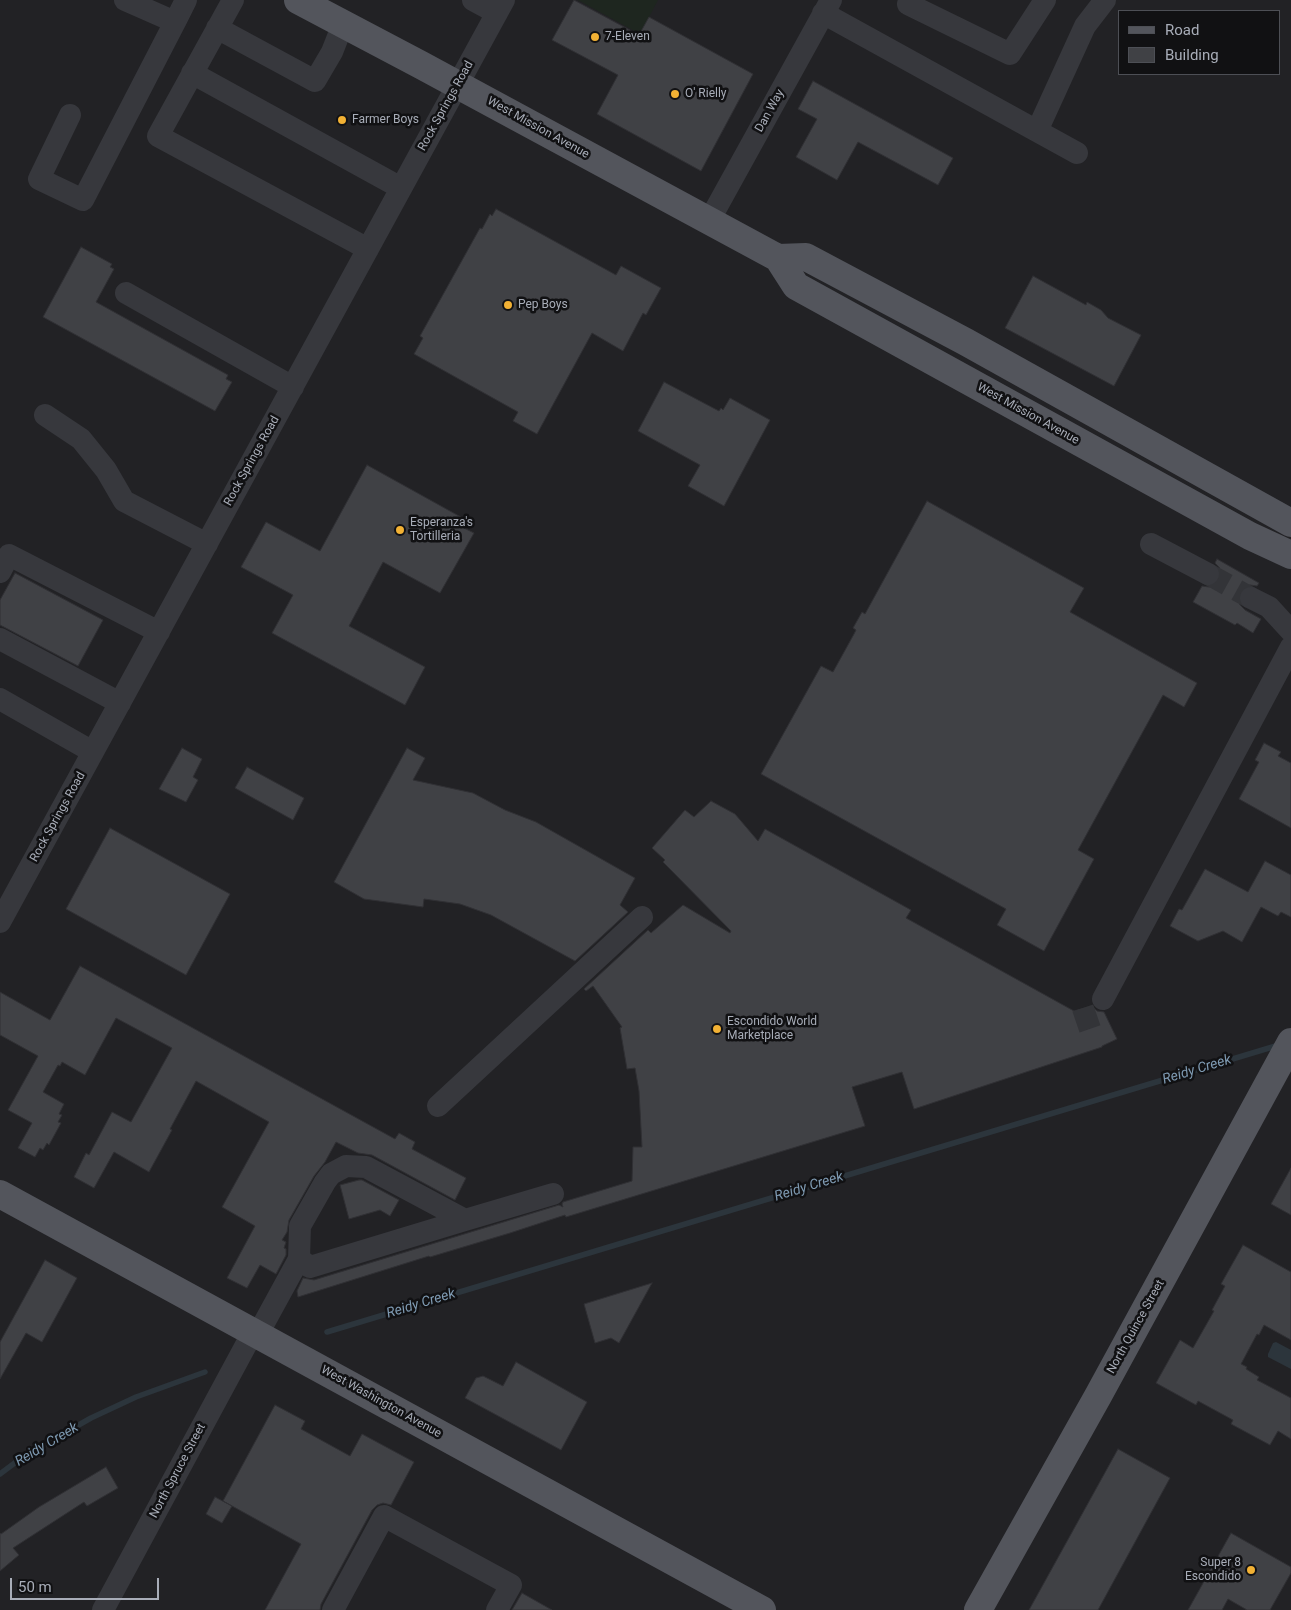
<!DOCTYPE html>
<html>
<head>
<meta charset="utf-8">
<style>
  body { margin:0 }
  #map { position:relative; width:1291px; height:1610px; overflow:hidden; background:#161618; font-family:Roboto,sans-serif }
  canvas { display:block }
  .legend { position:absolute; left:1118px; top:10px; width:162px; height:65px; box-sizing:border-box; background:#111113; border:1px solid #4d4f55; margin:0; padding:6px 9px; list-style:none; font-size:15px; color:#a8adb8 }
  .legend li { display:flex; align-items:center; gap:10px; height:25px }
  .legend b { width:25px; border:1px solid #4d4f55 }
  .scale { position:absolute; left:10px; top:1578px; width:149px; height:22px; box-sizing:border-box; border:2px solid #a8adb8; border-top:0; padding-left:6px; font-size:15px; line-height:18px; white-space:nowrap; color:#a8adb8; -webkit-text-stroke:4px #111113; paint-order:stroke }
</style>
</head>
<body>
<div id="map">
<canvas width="1291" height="1610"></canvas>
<ul class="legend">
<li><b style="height:6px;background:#53555c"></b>Road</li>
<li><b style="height:14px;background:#404145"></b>Building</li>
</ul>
<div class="scale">50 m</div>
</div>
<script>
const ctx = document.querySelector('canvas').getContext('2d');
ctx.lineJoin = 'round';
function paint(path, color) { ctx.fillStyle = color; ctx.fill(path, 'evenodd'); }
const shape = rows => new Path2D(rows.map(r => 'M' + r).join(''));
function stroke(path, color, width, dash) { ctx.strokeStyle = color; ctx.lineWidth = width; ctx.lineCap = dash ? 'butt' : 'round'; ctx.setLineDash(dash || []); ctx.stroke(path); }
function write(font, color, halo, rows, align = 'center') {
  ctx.font = font + ' Roboto,sans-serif'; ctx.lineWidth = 5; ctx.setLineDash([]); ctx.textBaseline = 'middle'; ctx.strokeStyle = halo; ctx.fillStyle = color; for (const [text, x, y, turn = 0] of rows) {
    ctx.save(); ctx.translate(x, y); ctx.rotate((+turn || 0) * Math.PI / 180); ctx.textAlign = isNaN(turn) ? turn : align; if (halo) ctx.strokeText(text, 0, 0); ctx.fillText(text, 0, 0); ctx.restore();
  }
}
const built = shape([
  [0,0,1291,0,1291,1610,0,1610],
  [1120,11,1280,11,1280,74,1120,74]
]);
const green = shape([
  [578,0,658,0,640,34]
]);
const water = shape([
  [1276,1342,1291,1350,1291,1369,1268,1357,1268,1354,1273,1343]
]);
const stream = shape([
  [327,1332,1279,1045],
  [0,1474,24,1456,91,1418,136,1397,205,1372]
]);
const building = shape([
  [574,0,639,35,649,17,753,74,701,171,597,114,618,75,552,40,574,0],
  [813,81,953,158,938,185,858,142,837,180,796,157,817,119,798,109,813,81],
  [496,209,616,275,621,266,661,288,646,315,643,313,623,351,592,333,537,434,513,421,518,412,414,354,423,338,420,336,480,228,482,229,490,214,492,216,496,209],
  [81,247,112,264,110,267,114,269,96,302,228,375,226,379,232,382,215,411,43,317,81,247],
  [1033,276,1086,305,1087,302,1101,310,1108,318,1141,335,1114,386,1005,328,1033,276],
  [664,382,719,411,721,408,723,410,730,398,770,420,724,506,688,486,700,465,638,431,664,382],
  [367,465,468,521,464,528,474,533,440,593,383,562,349,626,425,667,405,705,272,633,293,595,241,567,266,522,320,551,367,465],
  [927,501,1084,588,1070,612,1197,683,1184,707,1163,695,1078,850,1094,859,1044,951,997,925,1006,909,761,774,821,666,833,672,854,634,856,630,853,628,862,612,865,614,927,501],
  [1217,559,1259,583,1257,586,1250,585,1243,587,1239,593,1238,598,1240,605,1245,610,1261,619,1253,633,1237,623,1235,625,1193,602,1202,586,1209,587,1215,585,1219,581,1221,573,1219,567,1215,563,1217,559],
  [15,573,103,620,78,666,0,625,0,600,15,573],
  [1264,743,1281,752,1278,756,1291,763,1291,828,1239,799,1259,762,1255,760,1264,743],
  [182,748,202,759,193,777,198,780,186,802,159,789,182,748],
  [407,748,425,758,413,780,473,793,505,810,536,822,635,878,620,905,628,912,575,961,491,915,460,904,424,899,423,907,364,899,334,882,407,748],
  [247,767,304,798,293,820,235,788,247,767],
  [711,801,735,814,758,841,765,829,911,910,906,918,1074,1011,1092,1006,1097,1011,1104,1012,1117,1039,1102,1046,1102,1047,914,1109,902,1072,852,1087,865,1126,566,1217,565,1215,510,1233,430,1257,429,1256,298,1297,297,1291,303,1278,314,1280,559,1205,563,1207,562,1204,563,1202,632,1181,633,1147,642,1147,639,1091,635,1068,627,1069,620,1028,622,1027,593,986,586,991,584,989,648,930,651,933,683,905,730,933,731,931,663,862,665,860,652,848,685,810,694,817,711,801],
  [110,828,230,894,186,975,66,909,110,828],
  [1265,861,1291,875,1291,917,1281,912,1278,916,1261,907,1242,942,1223,931,1198,941,1170,926,1179,909,1182,910,1205,869,1248,892,1265,861],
  [80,966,395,1139,399,1133,415,1142,412,1149,466,1178,455,1200,372,1155,358,1153,336,1142,325,1162,314,1176,289,1220,287,1232,282,1240,286,1242,284,1248,286,1249,286,1255,276,1274,260,1265,247,1288,227,1278,255,1226,222,1207,269,1122,196,1081,170,1129,172,1130,149,1172,114,1152,94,1188,74,1177,86,1153,89,1155,112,1112,131,1122,172,1048,116,1018,85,1075,62,1062,60,1066,58,1065,43,1092,64,1104,59,1114,62,1115,58,1122,61,1123,49,1145,47,1143,43,1150,40,1148,35,1157,18,1148,32,1123,8,1110,38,1056,0,1035,0,992,50,1020,80,966],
  [1291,1168,1291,1215,1271,1204,1291,1168],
  [359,1180,362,1180,399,1200,390,1216,380,1210,349,1219,340,1185,359,1180],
  [1243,1245,1291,1272,1291,1340,1264,1325,1259,1335,1257,1334,1241,1364,1247,1367,1246,1369,1259,1377,1257,1380,1291,1398,1291,1439,1278,1431,1270,1445,1231,1424,1233,1420,1198,1401,1196,1405,1156,1383,1180,1340,1193,1348,1214,1311,1212,1310,1225,1286,1221,1284,1243,1245],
  [45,1260,77,1278,42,1342,26,1333,0,1379,0,1342,45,1260],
  [652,1283,619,1343,611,1338,595,1343,584,1304,652,1283],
  [516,1362,587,1402,561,1450,465,1398,476,1378,483,1376,503,1386,516,1362],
  [275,1405,305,1421,301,1429,350,1456,362,1434,414,1462,391,1505,383,1503,377,1505,372,1510,321,1604,320,1610,265,1610,301,1544,223,1501,275,1405],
  [1118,1449,1170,1478,1098,1610,1029,1610,1118,1449],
  [106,1467,118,1488,87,1506,84,1502,13,1548,19,1555,0,1571,0,1533,1,1534,39,1507,106,1467],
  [215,1497,232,1506,222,1523,206,1514,215,1497],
  [1231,1533,1291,1567,1291,1573,1270,1610,1247,1610,1228,1599,1222,1610,1188,1610,1231,1533],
  [522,1593,552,1610,512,1610,522,1593]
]);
const minorTunnel = shape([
  [1208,574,1251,598],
  [1076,1022,1102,1013]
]);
const minor = shape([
  [125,0,175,22,186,0],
  [233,0,158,136,368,249],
  [473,0,497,13],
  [910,0,908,4,1010,54,1045,0],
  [823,13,1037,131],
  [217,28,315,81,332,52,343,24],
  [192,73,401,188],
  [70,115,39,179,83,200,175,22],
  [1077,153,1037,131,1085,26,1105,0],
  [709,221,831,0],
  [126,293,293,387],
  [45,415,81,439,106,470,124,501,207,544],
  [1151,544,1208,574],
  [0,572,9,555,159,632],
  [1251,598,1269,607,1291,631],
  [0,639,120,703],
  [0,699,93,752],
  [0,922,504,0],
  [1103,999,1291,647],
  [438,1106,642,917],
  [465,1220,366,1167,346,1166,331,1174,325,1182,300,1226,299,1259,310,1267,465,1220,553,1194],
  [258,1334,299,1259],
  [103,1610,253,1332],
  [333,1610,384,1516,511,1585,497,1610]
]);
const major = shape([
  [298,0,421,65,778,258,796,286,1250,536,1291,555],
  [778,258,806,257,966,342,1291,523],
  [0,1194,762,1610],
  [978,1610,1098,1396,1291,1042]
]);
const markers = [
  [595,37,5,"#f2b134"],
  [675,94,5,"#f2b134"],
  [342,120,5,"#f2b134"],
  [508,305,5,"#f2b134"],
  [400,530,5,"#f2b134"],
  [717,1029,5,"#f2b134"],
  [1251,1570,5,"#f2b134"]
];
const poiNames = [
  ["7-Eleven",605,37],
  ["O' Rielly",685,94],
  ["Farmer Boys",352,120],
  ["Pep Boys",518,305],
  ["Esperanza's",410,523],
  ["Tortilleria",410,537],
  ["Escondido World",727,1022],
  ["Marketplace",727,1036],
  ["Super 8",1241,1563,"right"],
  ["Escondido",1241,1577,"right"]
];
const streetNames = [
  ["Rock Springs Road",446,106,-61],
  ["Dan Way",770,111,-61],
  ["West Mission Avenue",538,128,29],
  ["West Mission Avenue",1028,414,29],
  ["Rock Springs Road",252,461,-61],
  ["Rock Springs Road",58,817,-61],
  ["North Quince Street",1136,1327,-61],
  ["West Washington Avenue",381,1402,29],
  ["North Spruce Street",178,1471,-62]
];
const waterNames = [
  ["Reidy Creek",1197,1070,-17],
  ["Reidy Creek",809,1187,-17],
  ["Reidy Creek",421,1304,-17],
  ["Reidy Creek",47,1445,-31]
];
paint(built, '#222225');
paint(green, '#1e261f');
paint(water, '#2c353c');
stroke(stream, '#2c353c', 5.5);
paint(building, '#404145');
stroke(building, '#303034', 1);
stroke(minorTunnel, '#333438', 22, [22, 11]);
stroke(minor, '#37383d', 22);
stroke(major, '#53555c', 28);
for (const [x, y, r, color] of markers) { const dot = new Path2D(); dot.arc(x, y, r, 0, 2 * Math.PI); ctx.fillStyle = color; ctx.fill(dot); stroke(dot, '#111113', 2); }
write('12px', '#a8adb8', '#111113', poiNames, 'left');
write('12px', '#a8adb8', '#111113', streetNames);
write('italic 14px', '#7f9bb3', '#111113', waterNames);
</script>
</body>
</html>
